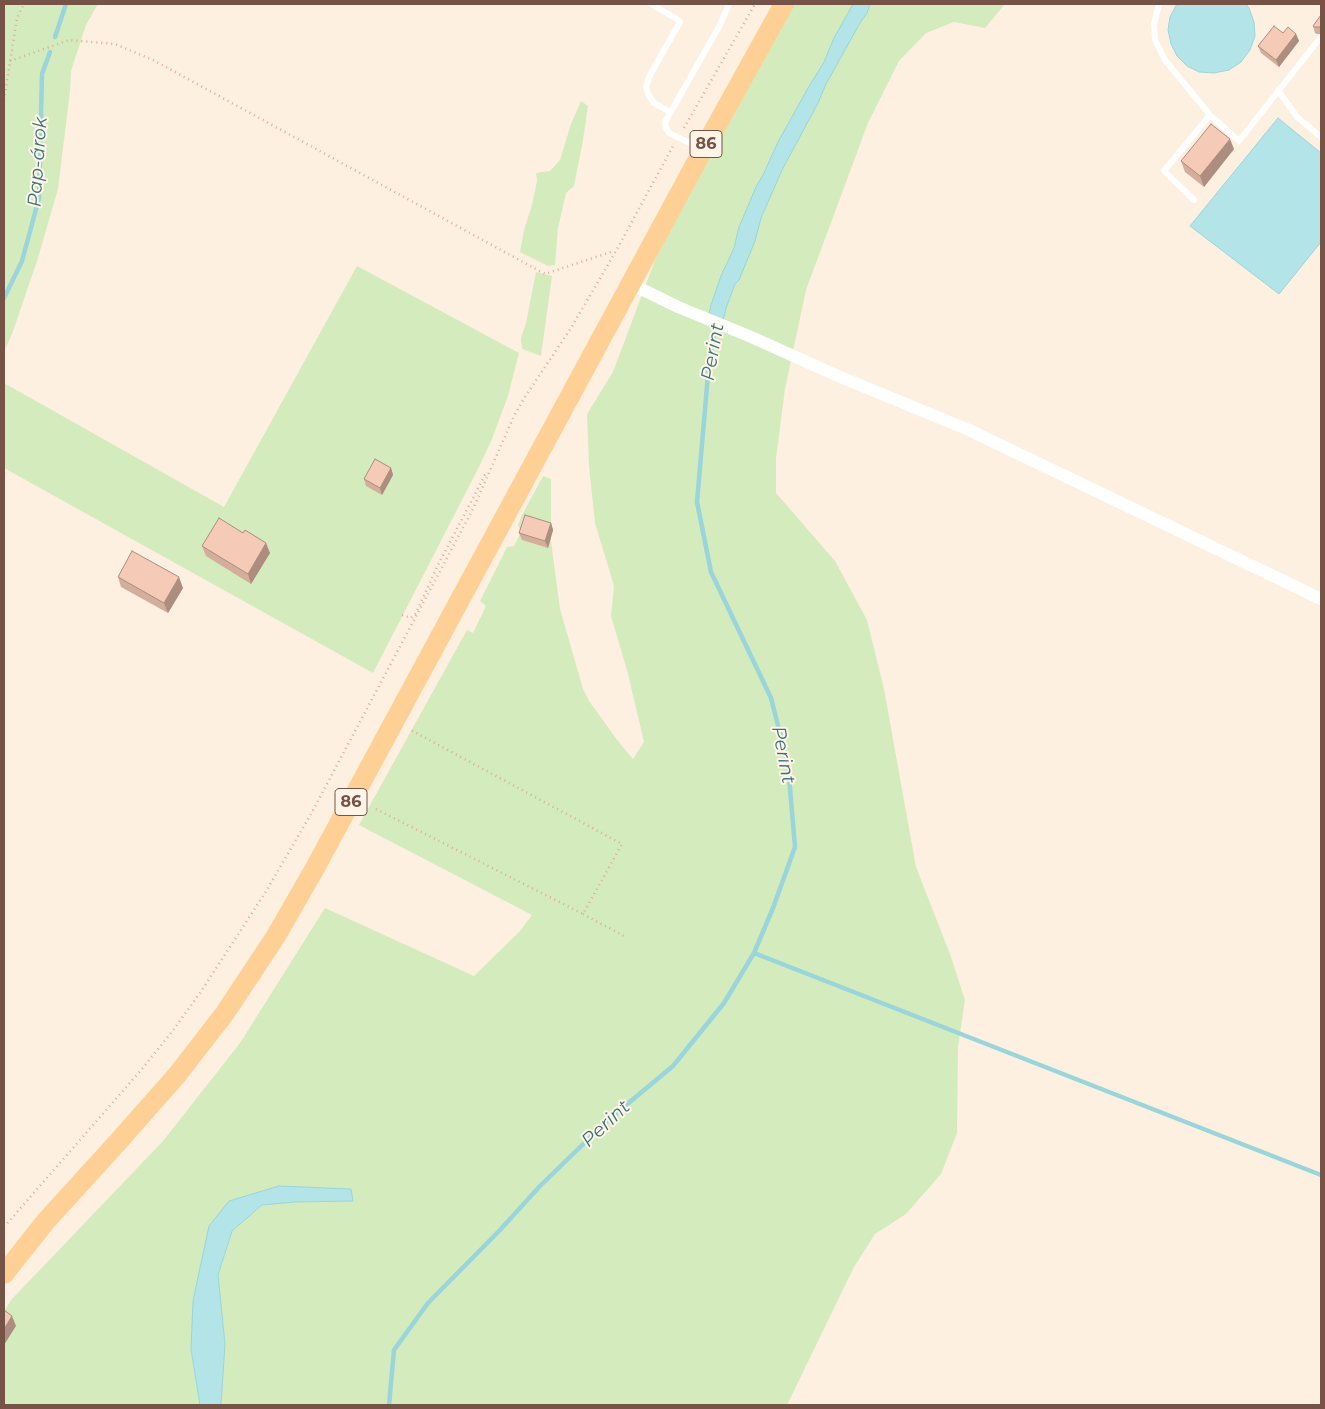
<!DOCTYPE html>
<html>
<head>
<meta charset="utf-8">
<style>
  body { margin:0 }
  #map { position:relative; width:1325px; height:1409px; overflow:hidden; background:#fef0e0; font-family:Montserrat,sans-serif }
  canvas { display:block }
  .frame { position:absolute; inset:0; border:5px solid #755346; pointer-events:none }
</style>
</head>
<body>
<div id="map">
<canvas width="1325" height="1409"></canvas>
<div class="frame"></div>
</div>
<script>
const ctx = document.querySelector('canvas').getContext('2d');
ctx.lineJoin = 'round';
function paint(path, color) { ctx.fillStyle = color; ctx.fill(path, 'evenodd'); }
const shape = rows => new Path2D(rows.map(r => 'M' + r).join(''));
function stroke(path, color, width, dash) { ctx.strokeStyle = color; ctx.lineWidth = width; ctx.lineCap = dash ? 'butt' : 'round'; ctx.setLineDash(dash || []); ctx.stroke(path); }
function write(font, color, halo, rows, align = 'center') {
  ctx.font = font + ' Montserrat,sans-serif'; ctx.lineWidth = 4; ctx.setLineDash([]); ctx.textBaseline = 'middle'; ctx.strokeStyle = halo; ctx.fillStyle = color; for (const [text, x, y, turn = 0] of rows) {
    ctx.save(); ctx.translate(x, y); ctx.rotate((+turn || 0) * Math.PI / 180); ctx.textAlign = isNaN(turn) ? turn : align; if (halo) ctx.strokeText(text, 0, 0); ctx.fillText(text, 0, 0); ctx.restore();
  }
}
const green = shape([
  [4,4,98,4,86,25,71,71,70,91,58,189,37,261,12,334,4,352],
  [794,4,1005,4,985,28,954,22,926,33,899,61,868,123,806,290,785,389,776,458,776,493,835,561,867,620,884,689,916,867,950,954,965,1000,958,1047,957,1133,941,1174,906,1214,875,1234,854,1267,787,1405,221,1405,225,1344,218,1275,232,1231,262,1205,295,1202,353,1201,229,1201,191,1349,200,1405,4,1405,4,1311,12,1299,163,1141,240,1043,325,908,474,976,520,931,532,915,359,825,467,630,473,633,486,606,480,601,507,547,514,546,521,532,518,525,521,517,543,476,551,479,551,541,560,609,583,689,589,701,618,741,633,759,644,742,628,674,611,616,614,586,595,523,589,466,587,414,613,372,657,255],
  [581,101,588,106,583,140,574,186,566,193,558,228,555,265,548,266,520,252,524,230,532,205,537,181,536,173,550,171,560,160,571,124],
  [357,266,519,353,508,396,492,439,480,465,373,673,4,468,4,383,224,507],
  [536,272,552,276,541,356,522,349,521,338,526,323]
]);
const water = shape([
  [853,4,870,4,867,13,860,23,826,84,818,103,782,170,761,218,755,241,739,280,735,284,726,308,721,330,707,324,711,305,721,276,734,248,739,227,756,187,763,175,778,142,808,88,824,62,834,38,853,4],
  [1177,4,1246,4,1249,8,1254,22,1255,36,1250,50,1241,62,1229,70,1214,73,1199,72,1187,66,1177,56,1171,44,1168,30,1170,17,1177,4],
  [1278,118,1321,153,1321,242,1279,294,1190,226,1278,118],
  [279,1186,351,1189,353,1201,295,1202,262,1205,232,1231,218,1275,225,1344,221,1405,200,1405,191,1349,193,1301,209,1226,229,1201,279,1186]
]);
const stream = shape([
  [55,37,66,4],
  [4,298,22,261,39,198,42,74,50,52],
  [754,953,1321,1175],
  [389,1405,394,1350,428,1303,500,1230,540,1186,607,1121,673,1066,724,1003,754,953,773,908,795,847,788,765,771,698,711,572,697,502,709,363,716,324]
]);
const path = shape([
  [10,61,69,40,115,44,153,60,545,274,614,251],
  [4,100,17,18,24,4],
  [684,128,755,4],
  [402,615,411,618,416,613,438,565,485,475,489,474],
  [376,809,583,914,622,844,409,729],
  [583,914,624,936],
  [4,1227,142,1069,171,1033,200,993,265,893,311,814,473,509,514,416,525,397,571,328,616,251,673,146]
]);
const service = shape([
  [651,4,677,19,680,22,650,75,646,87,648,94,654,103,670,112],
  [1159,4,1154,24,1155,40,1165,60,1210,115,1239,141,1320,38],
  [1278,90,1297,117,1321,137],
  [702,149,669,133,666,128,665,122,720,25,729,4],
  [1194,200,1164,171,1210,115]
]);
const minor = shape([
  [631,284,678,307,749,336,838,376,969,430,1321,599]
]);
const primary = shape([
  [4,1274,46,1221,117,1143,177,1075,225,1013,276,936,315,868,703,150,784,4]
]);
const wall = shape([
  [1321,15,1321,34,1317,34,1315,33,1313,26],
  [1283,33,1296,34,1299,41,1279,67,1261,53,1258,46],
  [1234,149,1204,187,1185,172,1181,161],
  [391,468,393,475,382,495,366,486,364,479],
  [551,523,553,530,548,548,522,540,519,533],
  [202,546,270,553,251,584,206,556],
  [118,577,183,588,168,613,121,587]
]);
const shadedWall = shape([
  [1296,34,1299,41,1279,67,1276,60],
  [1230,139,1234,149,1204,187,1200,176],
  [391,468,393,475,382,495,380,488],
  [551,523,553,530,548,548,545,541],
  [266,543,270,553,251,584,248,574],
  [179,577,183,588,168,613,164,603],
  [12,1316,16,1326,4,1345,4,1329]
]);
const building = shape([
  [1321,15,1321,28,1320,27,1315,27,1313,26,1321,15],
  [1274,26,1283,33,1288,27,1296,34,1276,60,1258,46,1274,26],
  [1211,124,1230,139,1200,176,1181,161,1211,124],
  [375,459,391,468,380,488,364,479,375,459],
  [525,515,551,523,545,541,519,533,525,515],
  [219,518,243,533,245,530,266,543,248,574,202,546,219,518],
  [132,551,179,577,164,603,118,577,132,551],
  [4,1310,12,1316,4,1329,4,1310]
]);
const shields = [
  [706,144,32],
  [351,802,32]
];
const shieldNames = [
  ["86",706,144],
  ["86",351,802]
];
const waterNames = [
  ["Pap-árok",38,162,-86],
  ["Perint",713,352,-80],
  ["Perint",783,755,79],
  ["Perint",606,1124,-43]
];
paint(green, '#d4ebbe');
paint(water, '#b3e4e8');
stroke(water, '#99d5da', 1);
stroke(stream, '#99d5da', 4.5);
stroke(path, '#d9ad99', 2.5, [1, 4]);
stroke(service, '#fff', 6);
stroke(minor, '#fff', 12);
stroke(primary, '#ffd095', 20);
paint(wall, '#d3ae9d');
paint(shadedWall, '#ac8d7f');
paint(building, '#f5cab6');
stroke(building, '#ac8d7f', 1);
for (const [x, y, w] of shields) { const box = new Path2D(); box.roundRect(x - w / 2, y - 13.5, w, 27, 4); ctx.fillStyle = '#fff4e7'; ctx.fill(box); stroke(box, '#755346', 1); }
write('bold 16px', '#755346', null, shieldNames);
write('italic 19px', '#39767c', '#fff4e7', waterNames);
</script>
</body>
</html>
